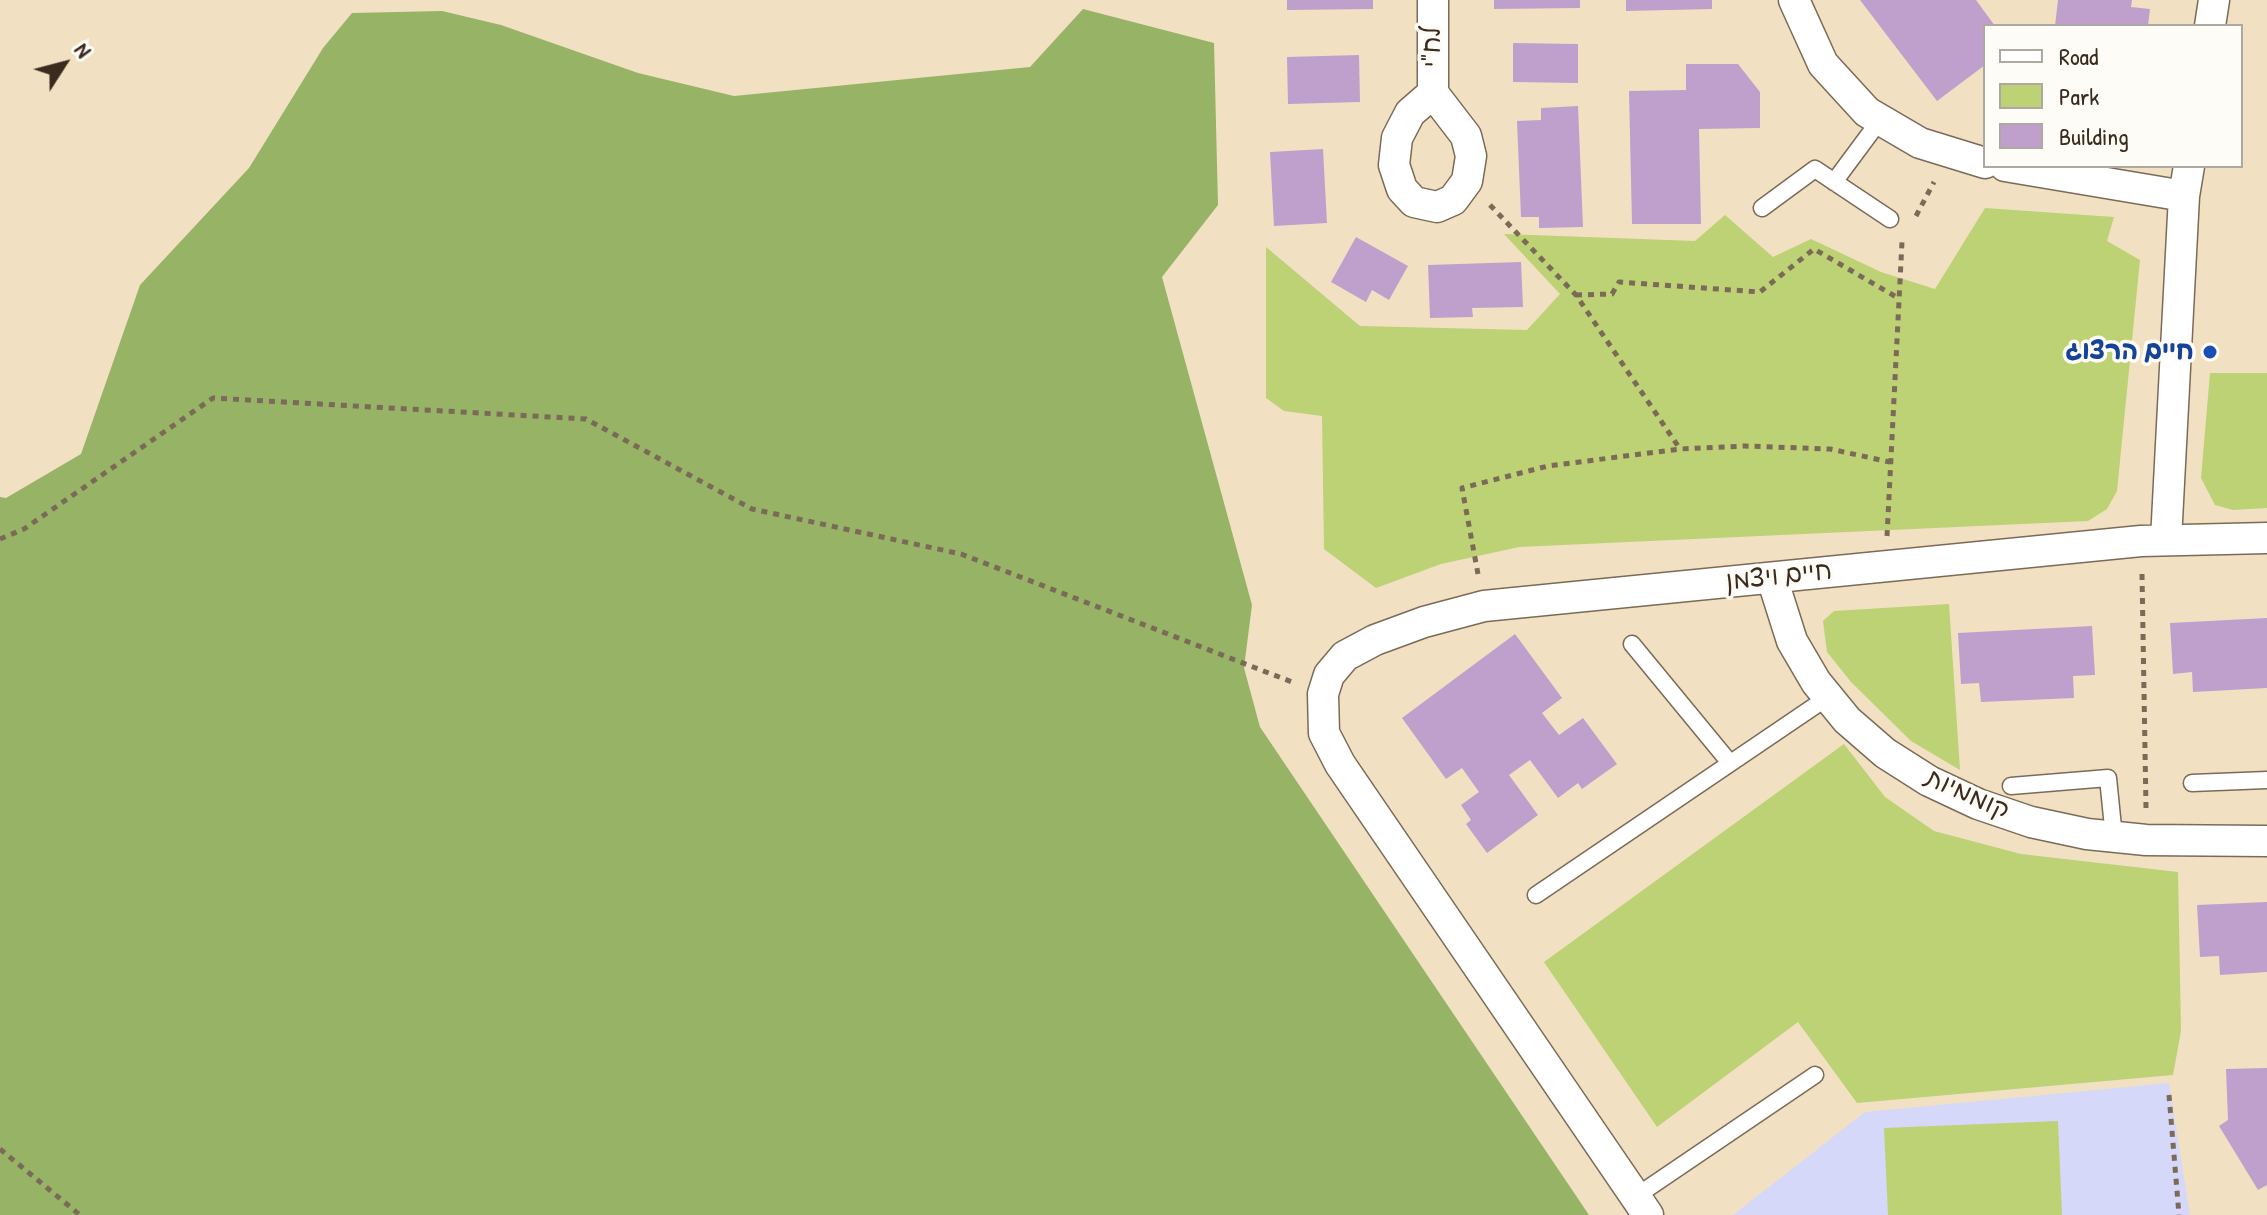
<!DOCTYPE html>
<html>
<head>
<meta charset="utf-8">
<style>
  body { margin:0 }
  #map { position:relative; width:2267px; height:1215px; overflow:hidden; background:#f1e1c2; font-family:"Patrick Hand",sans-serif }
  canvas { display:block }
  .legend { position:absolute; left:1983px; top:24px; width:260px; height:144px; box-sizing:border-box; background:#fdfcf7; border:2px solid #afa8a0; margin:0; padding:10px 14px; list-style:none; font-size:24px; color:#3b2a1e }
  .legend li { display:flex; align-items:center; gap:16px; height:40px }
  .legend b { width:40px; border:2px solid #afa8a0 }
  .north { position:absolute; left:24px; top:24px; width:80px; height:80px; -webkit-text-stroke:6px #fdfcf7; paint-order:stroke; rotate:54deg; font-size:22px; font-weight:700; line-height:32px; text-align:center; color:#3b2a1e }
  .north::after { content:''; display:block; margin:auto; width:28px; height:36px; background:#3b2a1e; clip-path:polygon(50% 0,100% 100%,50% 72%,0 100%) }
</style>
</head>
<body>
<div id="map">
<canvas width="2267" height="1215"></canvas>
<ul class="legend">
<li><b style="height:10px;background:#fff"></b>Road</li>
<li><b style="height:22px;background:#bdd175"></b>Park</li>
<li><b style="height:22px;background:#bfa0cd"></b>Building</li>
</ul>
<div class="north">N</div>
</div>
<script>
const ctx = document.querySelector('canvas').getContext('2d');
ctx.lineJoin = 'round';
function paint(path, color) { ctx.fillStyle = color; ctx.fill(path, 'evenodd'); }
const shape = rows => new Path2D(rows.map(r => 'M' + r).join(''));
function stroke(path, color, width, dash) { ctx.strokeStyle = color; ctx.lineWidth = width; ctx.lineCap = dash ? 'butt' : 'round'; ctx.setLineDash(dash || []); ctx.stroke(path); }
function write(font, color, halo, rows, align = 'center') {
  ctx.font = font + ' "Patrick Hand","Playpen Sans Hebrew",sans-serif'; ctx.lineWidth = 7; ctx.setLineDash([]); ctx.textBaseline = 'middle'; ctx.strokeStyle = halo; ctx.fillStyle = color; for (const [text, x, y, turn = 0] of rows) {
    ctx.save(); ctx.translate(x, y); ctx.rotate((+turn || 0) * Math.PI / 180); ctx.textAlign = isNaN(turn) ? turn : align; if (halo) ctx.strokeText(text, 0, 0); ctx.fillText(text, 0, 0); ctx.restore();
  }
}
const built = shape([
  [2169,1083,2190,1215,1733,1215,1865,1112]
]);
const green = shape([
  [1985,208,2114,217,2107,241,2140,260,2117,491,2107,509,2088,521,1519,547,1441,564,1376,588,1324,549,1322,416,1284,411,1266,398,1266,247,1360,326,1527,330,1560,294,1504,234,1695,241,1725,215,1773,257,1811,239,1881,272,1935,289],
  [2210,373,2267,373,2267,508,2233,510,2215,505,2201,478],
  [1949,604,1960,770,1911,741,1851,682,1827,652,1823,621,1834,611],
  [1844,744,1885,797,1934,831,2021,854,2178,872,2181,1031,2173,1075,1857,1103,1798,1022,1657,1127,1544,962],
  [2058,1121,2062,1215,1888,1215,1884,1128]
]);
const forest = shape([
  [1083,9,1214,43,1218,205,1162,277,1252,605,1244,668,1260,727,1589,1215,0,1215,0,497,6,498,81,454,140,285,249,168,323,48,352,13,442,11,501,25,638,73,734,96,1030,67]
]);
const building = shape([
  [1287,0,1373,0,1373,9,1287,10],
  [1494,0,1580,0,1580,8,1494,9],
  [1626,0,1712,0,1712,9,1626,11],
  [1860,0,1976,0,1995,26,1985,26,1985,65,1937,101],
  [2058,0,2132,0,2131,7,2150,9,2148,26,2055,26],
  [1513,43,1578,44,1578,83,1513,82],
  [1359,55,1360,102,1288,104,1287,57],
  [1686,64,1738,64,1760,92,1760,128,1699,129,1701,224,1632,224,1629,91,1686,90],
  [1578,106,1583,227,1539,228,1539,217,1521,217,1517,121,1541,120,1541,108],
  [1323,149,1327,223,1274,226,1270,152],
  [1356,237,1408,266,1389,300,1372,290,1366,302,1331,282],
  [1521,262,1523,307,1472,308,1473,317,1430,318,1428,265],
  [2267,618,2267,688,2193,692,2192,672,2173,674,2170,623],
  [2092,626,2095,675,2073,676,2074,698,1981,702,1979,683,1961,684,1958,633],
  [1515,634,1562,698,1542,713,1559,735,1583,718,1617,764,1582,789,1578,783,1558,798,1530,760,1509,775,1538,815,1487,853,1466,824,1471,820,1461,805,1479,792,1462,768,1446,779,1402,718],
  [2267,902,2267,972,2220,975,2219,956,2200,957,2197,905],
  [2267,1068,2267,1185,2258,1190,2219,1126,2228,1120,2226,1069]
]);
const path = shape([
  [1490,205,1576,295,1680,449],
  [1916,216,1934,182],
  [1576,295,1612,294,1619,282,1760,292,1814,249,1898,298],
  [1887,536,1902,242],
  [0,539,24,529,213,398,586,419,752,509,961,554,1292,682],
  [1478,574,1462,488,1548,466,1680,449,1745,446,1830,449,1890,462],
  [2142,574,2146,808],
  [2169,1095,2179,1215],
  [0,1149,80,1215]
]);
const service = shape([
  [1834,182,1880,120],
  [1762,208,1815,169,1890,219],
  [1632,644,1730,763],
  [2192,783,2267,780],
  [2011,786,2108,778,2114,837],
  [1536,895,1828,697],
  [1635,1197,1815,1075]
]);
const minor = shape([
  [1433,0,1433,93,1466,136,1471,156,1467,181,1453,200,1437,207,1414,202,1402,189,1394,165,1397,138,1410,113,1433,93],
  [1794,0,1823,64,1867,112,1920,143,1985,163],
  [2210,26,2214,0],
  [2005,166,2184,196,2189,166],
  [2166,540,2184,196],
  [1772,578,1792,641,1816,682,1847,720,1885,753,1929,781,1978,804,2031,822,2087,834,2146,840,2267,841],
  [1648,1215,1340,764,1324,733,1323,694,1329,675,1345,656,1375,640,1424,622,1484,606,2141,541,2267,538]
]);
const markers = [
  [2210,352,8,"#1a4fb4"]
];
const streetNames = [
  ["לח\"י",1433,47,-90],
  ["חיים ויצמן",1779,577,-6],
  ["קוממיות",1967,795,24]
];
const transitNames = [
  ["חיים הרצוג",2194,352]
];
paint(built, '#d5d8f9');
paint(green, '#bdd175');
paint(forest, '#96b366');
paint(building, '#bfa0cd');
stroke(service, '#7b6a57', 19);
stroke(minor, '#7b6a57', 33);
stroke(path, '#7b6a57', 5, [6, 6]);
stroke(service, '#fff', 16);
stroke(minor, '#fff', 30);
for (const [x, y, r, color] of markers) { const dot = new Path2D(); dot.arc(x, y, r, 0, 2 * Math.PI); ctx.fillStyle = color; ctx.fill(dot); stroke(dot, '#fdfcf7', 3); }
write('26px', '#3b2a1e', '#fdfcf7', streetNames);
write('bold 26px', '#164399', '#fdfcf7', transitNames, 'right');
</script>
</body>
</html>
